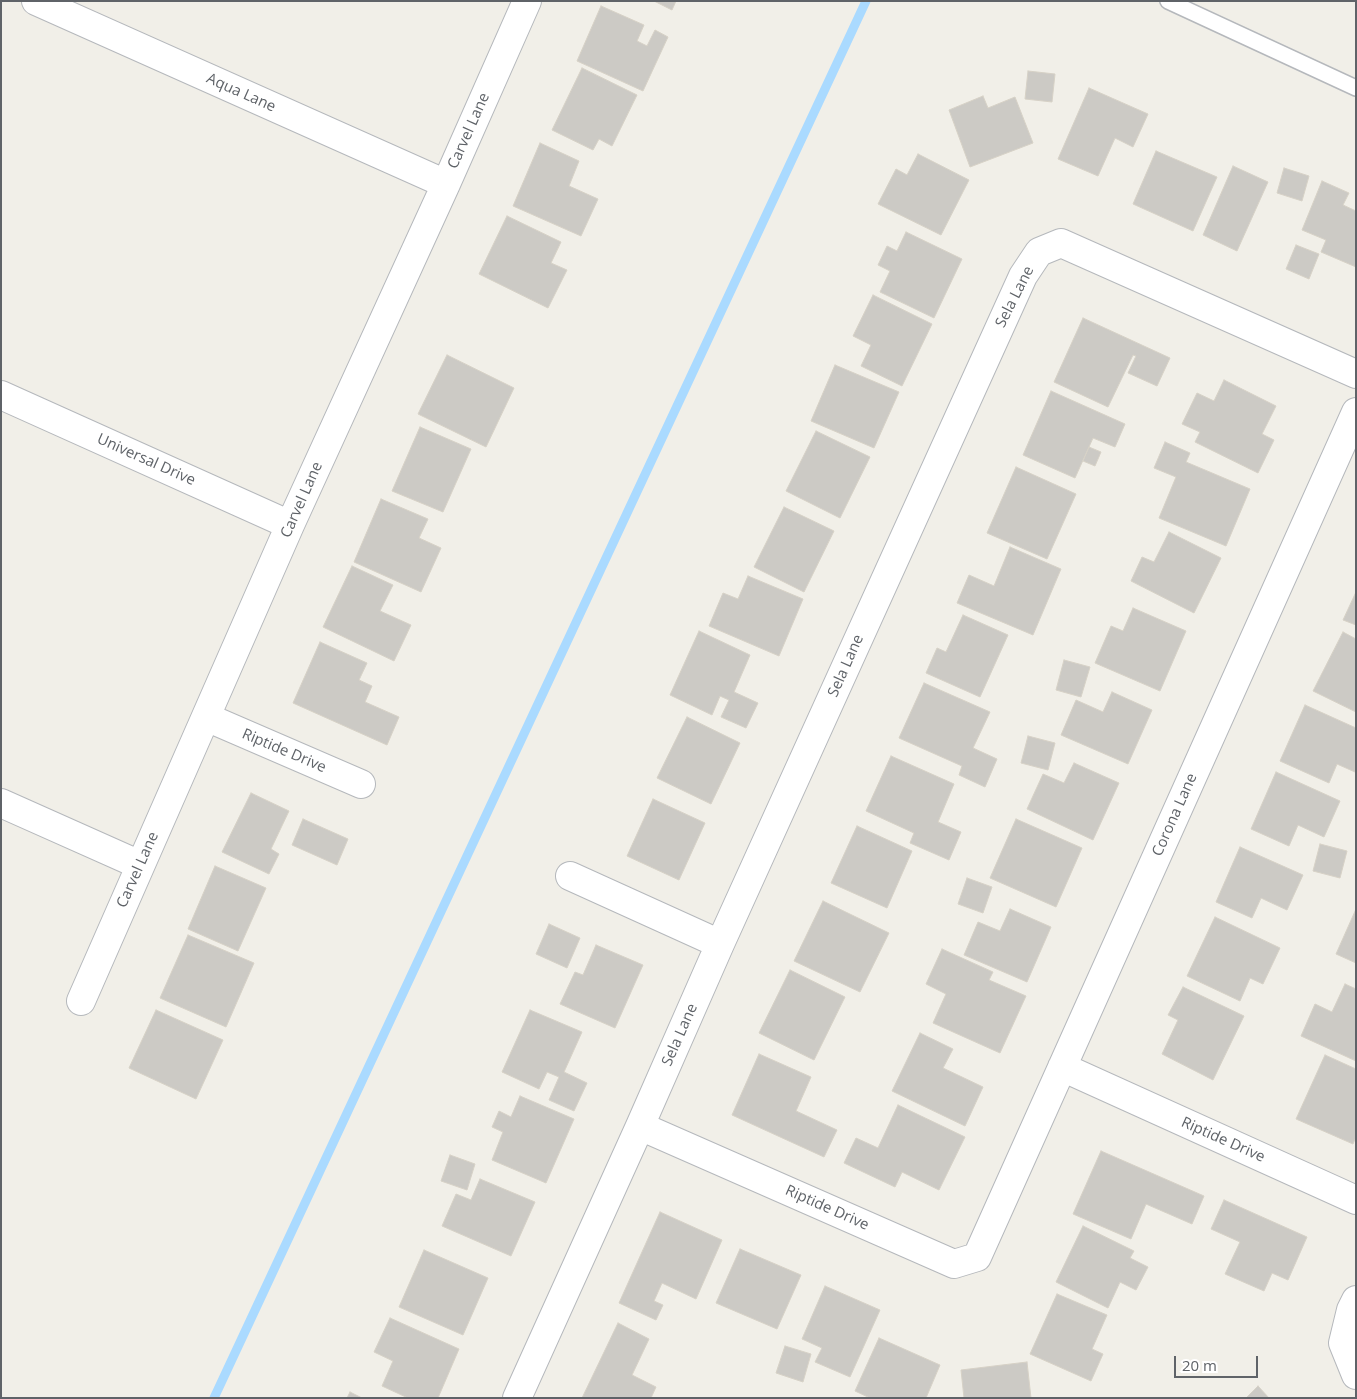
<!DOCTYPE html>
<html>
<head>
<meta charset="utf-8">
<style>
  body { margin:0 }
  #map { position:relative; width:1357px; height:1399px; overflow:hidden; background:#f1efe8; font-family:"Open Sans",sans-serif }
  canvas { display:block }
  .frame { position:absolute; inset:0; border:2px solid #5f6368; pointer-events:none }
  .scale { position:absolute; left:1174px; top:1356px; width:84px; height:22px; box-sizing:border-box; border:2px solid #5f6368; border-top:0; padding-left:6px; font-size:15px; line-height:18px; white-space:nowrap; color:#5f6368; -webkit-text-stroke:4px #fff; paint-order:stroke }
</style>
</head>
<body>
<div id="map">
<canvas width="1357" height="1399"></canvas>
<div class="frame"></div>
<div class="scale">20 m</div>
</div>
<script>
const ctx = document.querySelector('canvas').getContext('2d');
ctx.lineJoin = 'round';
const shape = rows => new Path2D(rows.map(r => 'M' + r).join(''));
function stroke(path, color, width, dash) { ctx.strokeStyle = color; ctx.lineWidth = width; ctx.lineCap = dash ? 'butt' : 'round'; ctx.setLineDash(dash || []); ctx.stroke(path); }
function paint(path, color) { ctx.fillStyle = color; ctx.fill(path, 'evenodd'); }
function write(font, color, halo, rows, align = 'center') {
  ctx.font = font + ' "Open Sans",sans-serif'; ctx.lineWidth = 5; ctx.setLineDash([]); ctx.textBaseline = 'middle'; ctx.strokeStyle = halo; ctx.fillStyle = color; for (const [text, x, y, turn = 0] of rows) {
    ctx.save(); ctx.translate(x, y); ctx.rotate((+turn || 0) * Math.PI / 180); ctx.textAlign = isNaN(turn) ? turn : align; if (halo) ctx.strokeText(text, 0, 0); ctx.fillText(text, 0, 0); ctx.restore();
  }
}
const stream = shape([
  [214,1398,866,1]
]);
const building = shape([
  [654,1,676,1,672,10,654,1],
  [601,6,644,25,637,41,647,46,655,30,668,37,643,91,577,61,601,6],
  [582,68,637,95,612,146,599,139,593,150,552,130,582,68],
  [1028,71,1055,74,1052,102,1025,99,1028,71],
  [1089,88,1148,114,1133,147,1115,138,1098,176,1058,159,1089,88],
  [983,96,988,108,1015,97,1033,143,970,167,949,110,983,96],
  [540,143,579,161,569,186,598,199,581,236,513,206,540,143],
  [1156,151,1217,177,1193,231,1133,204,1156,151],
  [918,154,969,180,941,235,878,204,896,169,907,175,918,154],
  [1233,166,1268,182,1237,251,1203,235,1233,166],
  [1284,168,1309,176,1302,201,1277,193,1284,168],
  [1322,181,1349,193,1343,205,1356,211,1356,267,1321,252,1326,240,1302,230,1322,181],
  [507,216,561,242,551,263,567,270,548,308,479,274,507,216],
  [906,232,962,259,934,318,880,292,890,271,878,265,887,246,897,251,906,232],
  [1296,245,1319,254,1309,279,1286,269,1296,245],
  [873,295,932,324,902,386,861,366,871,345,853,336,873,295],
  [1083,318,1170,358,1157,386,1128,373,1136,356,1133,355,1108,407,1054,382,1083,318],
  [447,355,514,388,486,447,418,414,447,355],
  [835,365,899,392,874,448,811,421,835,365],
  [1224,380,1276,406,1262,434,1274,440,1258,473,1195,442,1200,432,1182,424,1197,393,1214,401,1224,380],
  [1051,391,1125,424,1115,447,1093,438,1075,478,1023,455,1051,391],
  [420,427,471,449,443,512,392,491,420,427],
  [816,431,870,457,840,518,786,491,816,431],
  [1165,442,1190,453,1186,462,1250,489,1226,546,1159,518,1176,477,1154,468,1165,442],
  [1089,447,1101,452,1095,466,1083,461,1089,447],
  [1016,467,1076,494,1047,559,987,533,1016,467],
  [381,499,428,519,419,538,441,548,421,592,354,562,381,499],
  [784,507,834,531,804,592,754,567,784,507],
  [1169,532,1221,558,1194,613,1131,581,1142,557,1154,562,1169,532],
  [1010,547,1061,569,1033,635,957,603,969,575,994,586,1010,547],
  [352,566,393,585,380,611,411,625,394,661,323,627,352,566],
  [748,576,803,599,779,656,709,626,723,593,738,599,748,576],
  [1356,592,1356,625,1343,620,1356,592],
  [1133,608,1186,631,1160,691,1095,663,1111,626,1123,631,1133,608],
  [963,615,1008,635,980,697,926,673,937,648,946,652,963,615],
  [699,631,750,655,734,692,758,703,746,728,721,717,729,700,720,696,712,715,670,695,699,631],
  [1343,632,1356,639,1356,712,1313,691,1343,632],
  [320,642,367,663,359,680,372,686,365,702,399,717,387,745,293,703,320,642],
  [1064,660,1090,667,1081,697,1056,690,1064,660],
  [924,683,990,712,973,748,997,759,985,787,959,775,962,766,899,738,924,683],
  [1112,692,1152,710,1128,764,1061,735,1076,700,1103,712,1112,692],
  [1305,705,1356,728,1355,772,1337,764,1329,783,1280,761,1305,705],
  [687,717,740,743,711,804,657,778,687,717],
  [1028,736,1055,743,1048,770,1021,763,1028,736],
  [891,756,954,784,938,822,961,832,949,860,910,843,914,833,866,811,891,756],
  [1074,763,1119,783,1093,840,1027,809,1043,774,1064,783,1074,763],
  [1276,772,1340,801,1324,837,1298,825,1289,846,1251,829,1276,772],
  [251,793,289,811,271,849,279,854,269,874,222,852,251,793],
  [653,799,705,823,679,880,627,856,653,799],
  [303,819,348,839,337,865,292,845,303,819],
  [1016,819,1082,848,1056,907,990,878,1016,819],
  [857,826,912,851,887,908,831,883,857,826],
  [1320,844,1347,851,1340,878,1313,871,1320,844],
  [1240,847,1303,875,1287,910,1261,898,1252,918,1216,902,1240,847],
  [215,866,266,888,238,951,188,929,215,866],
  [967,878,992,887,983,913,958,904,967,878],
  [823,901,889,933,860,992,794,961,823,901],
  [1010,909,1051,927,1027,982,964,955,978,922,1000,931,1010,909],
  [1356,909,1356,963,1336,954,1356,909],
  [1215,917,1280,948,1263,984,1250,978,1240,1001,1187,976,1215,917],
  [549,924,580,938,567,968,536,954,549,924],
  [188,935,254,963,226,1027,160,998,188,935],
  [596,945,643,965,615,1028,560,1004,575,972,583,975,596,945],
  [942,949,993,972,989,980,1026,996,1000,1053,933,1023,946,994,926,984,942,949],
  [790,970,845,997,814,1060,759,1033,790,970],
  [1345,984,1356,989,1356,1061,1301,1036,1315,1004,1332,1012,1345,984],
  [1183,987,1244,1016,1213,1080,1162,1054,1178,1020,1168,1015,1183,987],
  [156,1010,223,1040,196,1099,129,1068,156,1010],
  [530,1010,582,1032,564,1072,587,1083,574,1111,549,1100,559,1077,547,1072,539,1089,502,1072,530,1010],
  [920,1033,953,1049,943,1068,983,1087,965,1126,892,1091,920,1033],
  [759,1054,811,1077,796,1111,837,1130,824,1157,732,1115,759,1054],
  [1325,1055,1356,1069,1356,1137,1353,1144,1296,1119,1325,1055],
  [520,1096,574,1119,546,1183,492,1160,503,1132,492,1127,499,1111,511,1117,520,1096],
  [898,1105,965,1137,939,1190,902,1172,895,1187,844,1163,856,1138,878,1148,898,1105],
  [1101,1151,1204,1196,1192,1224,1146,1204,1131,1239,1073,1214,1101,1151],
  [450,1155,475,1164,467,1190,441,1181,450,1155],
  [480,1179,535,1202,511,1256,442,1226,456,1194,471,1200,480,1179],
  [1224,1200,1307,1237,1288,1280,1272,1273,1264,1291,1225,1274,1240,1242,1211,1229,1224,1200],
  [660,1212,722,1240,696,1299,662,1283,654,1301,663,1305,656,1320,619,1303,660,1212],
  [1083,1226,1134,1251,1130,1258,1148,1267,1136,1290,1120,1282,1108,1308,1056,1282,1083,1226],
  [740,1249,801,1275,777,1329,716,1303,740,1249],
  [424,1250,488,1278,463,1335,399,1307,424,1250],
  [825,1286,880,1310,850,1377,815,1362,822,1348,802,1339,825,1286],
  [1057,1294,1107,1315,1092,1349,1103,1354,1091,1381,1030,1354,1057,1294],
  [390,1318,459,1349,438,1398,408,1398,382,1386,393,1361,374,1352,390,1318],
  [618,1323,649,1339,632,1375,656,1387,651,1398,582,1398,618,1323],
  [879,1338,940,1365,926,1398,870,1398,855,1391,879,1338],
  [785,1346,811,1354,803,1382,776,1373,785,1346],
  [1027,1362,1031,1398,964,1398,961,1370,1027,1362],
  [1258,1386,1269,1398,1246,1398,1258,1386],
  [350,1392,362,1398,347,1398,350,1392]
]);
const service = shape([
  [1168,1,1356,88]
]);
const minor = shape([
  [36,1,446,184],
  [1,395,290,525],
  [206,717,361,784],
  [1,803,140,865],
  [570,876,720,944],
  [81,1001,290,525,446,184,527,1],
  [1062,1067,1356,1200],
  [640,1126,954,1264,977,1257,1356,412],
  [1356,1300,1351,1310,1343,1343,1356,1375],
  [517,1398,640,1126,720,944,1023,276,1039,252,1061,243,1356,374]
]);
const streetNames = [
  ["Aqua Lane",241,93,24],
  ["Carvel Lane",469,131,-66],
  ["Sela Lane",1015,297,-63],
  ["Universal Drive",146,460,24],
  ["Carvel Lane",302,500,-66],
  ["Sela Lane",846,666,-66],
  ["Riptide Drive",284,751,23],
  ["Corona Lane",1175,815,-66],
  ["Carvel Lane",138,870,-66],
  ["Sela Lane",680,1035,-66],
  ["Riptide Drive",1223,1140,24],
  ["Riptide Drive",827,1208,24]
];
stroke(stream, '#aadaff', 9);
paint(building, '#cccac5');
stroke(building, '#d6d1c6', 1);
stroke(service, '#b5b8bc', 18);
stroke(minor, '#b5b8bc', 30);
stroke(service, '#fff', 15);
stroke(minor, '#fff', 28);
write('15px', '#5f6368', '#fff', streetNames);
</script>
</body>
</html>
